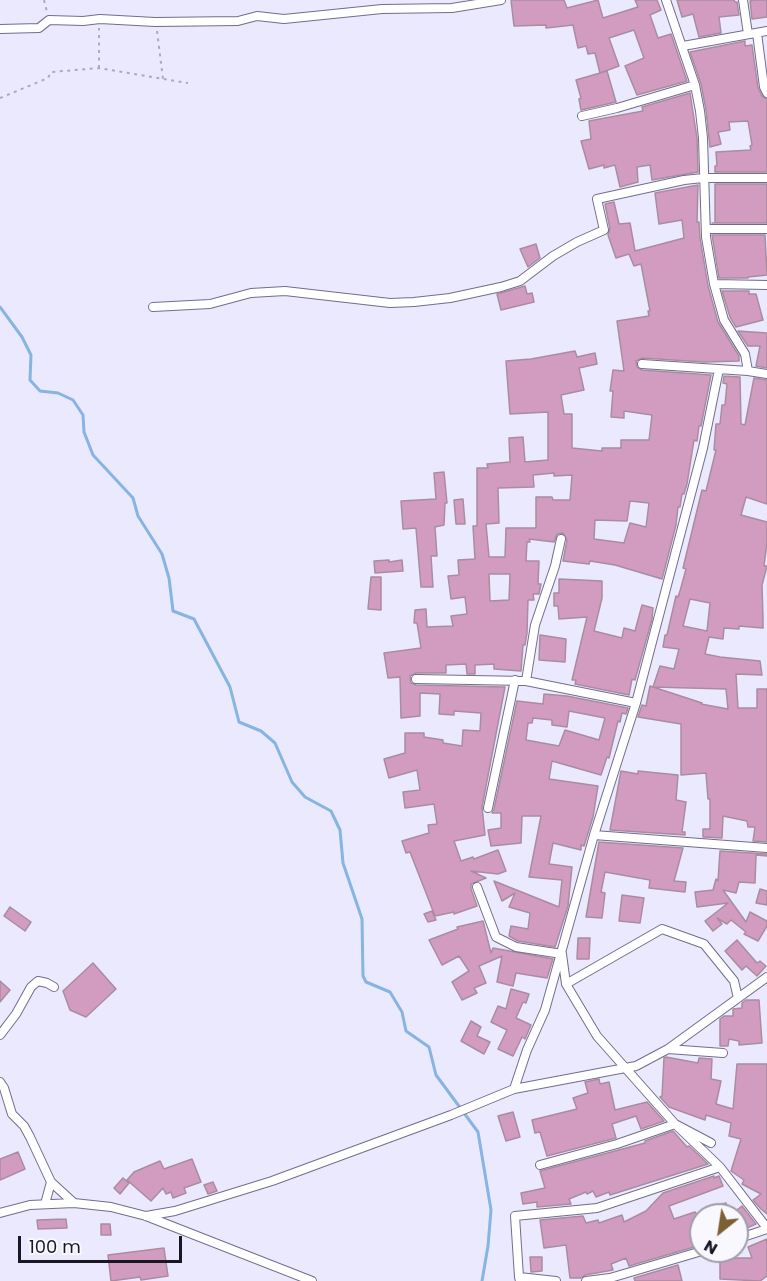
<!DOCTYPE html>
<html>
<head>
<meta charset="utf-8">
<style>
  body { margin:0 }
  #map { position:relative; width:767px; height:1281px; overflow:hidden; background:#ebe9fd; font-family:Poppins,sans-serif }
  canvas { display:block }
  .north { position:absolute; left:689px; top:1203px; width:60px; height:60px; box-sizing:border-box; background:#f9f8ff; border:2px solid #9f9ea7; border-radius:50%; rotate:210deg; font-size:16px; font-weight:700; line-height:24px; text-align:center; color:#191723 }
  .north::after { content:''; display:block; margin:auto; width:21px; height:27px; background:#7c5f32; clip-path:polygon(50% 0,100% 100%,50% 72%,0 100%) }
  .scale { position:absolute; left:18px; top:1236px; width:164px; height:27px; box-sizing:border-box; border:3px solid #191723; border-top:0; padding-left:8px; font-size:18px; line-height:21px; white-space:nowrap; color:#191723; -webkit-text-stroke:4px #f9f8ff; paint-order:stroke }
</style>
</head>
<body>
<div id="map">
<canvas width="767" height="1281"></canvas>
<div class="north">N</div>
<div class="scale">100 m</div>
</div>
<script>
const ctx = document.querySelector('canvas').getContext('2d');
ctx.lineJoin = 'round';
const shape = rows => new Path2D(rows.map(r => 'M' + r).join(''));
function stroke(path, color, width, dash) { ctx.strokeStyle = color; ctx.lineWidth = width; ctx.lineCap = dash ? 'butt' : 'round'; ctx.setLineDash(dash || []); ctx.stroke(path); }
function paint(path, color) { ctx.fillStyle = color; ctx.fill(path, 'evenodd'); }
const stream = shape([
  [0,307,22,337,31,355,30,380,40,391,58,393,73,400,83,415,84,432,93,455,133,498,138,516,162,554,169,578,173,611,194,619,230,687,239,722,261,731,275,743,292,782,305,797,331,811,340,830,343,863,362,919,363,976,366,982,390,992,402,1012,406,1031,429,1047,436,1075,478,1132,491,1210,488,1246,482,1281]
]);
const building = shape([
  [511,0,564,0,567,8,598,0,603,18,638,7,635,0,657,0,661,10,650,15,658,38,671,34,687,81,637,95,625,66,644,58,634,30,609,38,619,66,600,73,595,53,588,54,586,46,578,48,573,25,546,28,546,25,514,26,511,0],
  [677,0,734,0,735,2,737,2,739,15,719,17,721,33,699,37,693,14,682,17,677,0],
  [754,0,767,0,767,17,752,19,750,1,754,0],
  [745,41,745,46,752,45,758,88,762,96,767,99,767,172,715,172,715,166,717,166,716,152,751,150,750,146,752,145,748,121,729,122,730,130,718,132,721,144,710,147,706,110,701,84,690,52,745,41],
  [607,71,616,102,581,110,579,99,581,98,576,80,607,71],
  [690,93,697,138,698,172,652,180,650,165,637,167,638,182,620,187,615,165,604,168,604,165,589,169,581,141,591,139,589,121,643,111,642,107,690,93],
  [715,184,767,184,767,223,712,223,715,223,715,184],
  [698,185,697,222,699,222,700,238,708,286,718,322,739,356,739,361,704,362,642,358,636,361,637,367,642,370,711,375,701,426,699,426,697,441,694,440,687,484,684,494,682,494,680,507,678,507,676,525,662,579,615,565,590,561,589,564,563,561,567,540,563,533,557,534,554,542,529,539,530,542,527,542,526,561,539,561,538,584,541,584,539,594,533,594,534,600,528,600,527,633,525,645,523,645,521,671,494,669,494,664,475,665,475,674,467,674,466,664,446,665,446,673,416,673,410,676,411,683,416,685,505,687,482,807,485,835,454,841,461,861,473,857,474,859,498,850,506,871,498,874,471,871,486,878,471,884,471,889,477,906,454,914,454,912,435,916,410,852,406,853,402,841,429,833,428,825,437,824,434,804,405,808,403,792,420,790,417,770,389,778,384,759,405,753,405,733,424,733,424,737,443,740,443,743,462,746,463,730,480,731,481,713,454,711,454,715,439,714,440,694,420,693,420,716,401,718,400,677,388,678,384,653,421,648,417,623,414,623,415,610,426,609,427,627,453,626,451,616,467,614,465,597,451,599,448,576,459,575,458,560,475,559,473,526,477,526,477,468,488,468,487,464,510,462,509,438,523,437,525,462,548,460,548,412,510,414,506,361,531,359,575,351,577,357,595,353,597,364,579,368,584,390,561,395,564,414,572,414,572,448,602,451,602,448,621,448,621,440,649,440,652,415,624,411,624,418,611,417,613,391,610,391,613,370,624,371,617,321,649,316,648,311,650,311,641,264,634,266,629,254,616,258,608,235,610,229,605,204,614,202,619,224,630,223,635,251,684,238,682,220,659,224,655,193,698,185],
  [554,473,554,476,572,475,570,500,553,500,552,497,536,497,536,528,506,528,505,557,489,557,486,524,499,523,498,488,534,487,533,475,554,473],
  [630,501,649,503,646,527,630,523,624,543,594,539,595,520,627,521,630,501],
  [489,574,510,574,509,600,490,601,489,574],
  [712,235,765,235,767,275,748,277,748,278,719,278,712,235],
  [536,244,540,258,528,267,520,249,536,244],
  [525,286,527,294,532,293,534,302,501,310,497,294,525,286],
  [722,291,749,291,749,294,756,294,763,320,736,327,730,317,722,291],
  [738,331,767,333,767,368,756,366,760,346,748,346,738,331],
  [724,376,740,377,741,424,745,425,754,378,767,380,767,504,746,497,741,515,767,522,767,542,764,566,767,566,762,585,763,619,763,628,739,626,739,629,724,628,723,639,709,637,705,654,720,657,760,661,762,675,736,674,738,708,757,708,757,689,767,689,767,842,753,841,755,827,748,827,747,821,723,816,722,838,703,837,703,829,710,829,710,799,708,799,706,773,681,775,681,724,638,717,642,705,646,706,650,686,702,703,701,704,728,709,726,689,653,687,660,666,674,669,679,649,663,647,665,635,667,635,676,596,678,597,680,591,686,569,683,568,702,490,706,491,716,450,714,450,716,424,720,424,722,405,725,405,727,384,723,383,724,376],
  [690,599,710,603,707,631,683,626,690,599],
  [444,472,447,503,445,503,444,525,435,527,437,556,431,556,433,587,421,587,416,528,403,529,401,501,436,499,434,473,444,472],
  [463,499,465,524,456,524,454,500,463,499],
  [389,560,389,562,402,560,403,571,375,573,374,561,389,560],
  [371,577,381,577,381,610,368,609,371,577],
  [559,579,602,581,602,598,594,631,622,638,624,628,635,631,642,605,653,608,652,619,635,680,632,679,629,695,575,684,576,680,572,680,587,617,559,619,558,606,554,606,554,593,559,593,559,579],
  [540,635,566,639,565,662,539,660,540,635],
  [544,694,567,696,628,708,626,714,622,713,620,722,618,721,609,758,607,757,601,775,552,761,549,779,598,786,593,817,584,846,581,845,581,850,553,843,549,864,572,867,568,906,555,947,518,941,509,936,511,926,528,929,530,913,509,907,515,893,502,901,494,881,559,907,562,880,529,877,541,816,522,816,521,843,491,846,488,830,501,828,501,813,492,813,494,809,517,701,543,704,544,694],
  [569,711,605,718,599,740,565,730,559,746,526,740,528,723,532,723,533,718,552,720,552,725,567,727,569,711],
  [621,771,638,774,638,771,678,775,676,800,686,802,682,832,685,832,685,835,610,830,621,771],
  [599,842,683,848,674,881,686,882,685,892,649,888,650,880,605,872,601,892,605,893,602,918,586,917,599,842],
  [720,851,767,854,767,856,756,855,755,883,739,882,736,893,723,890,746,922,750,912,767,921,767,926,758,941,744,934,746,932,731,920,727,924,717,918,722,924,713,931,705,921,728,903,697,907,695,892,713,890,716,879,718,881,720,851],
  [760,889,767,891,767,905,756,903,760,889],
  [622,895,644,898,640,923,619,921,622,895],
  [10,907,31,922,25,931,4,916,10,907],
  [432,911,436,920,428,922,424,914,432,911],
  [483,921,491,953,493,948,553,959,547,978,516,973,513,986,497,982,502,956,479,966,486,983,474,988,477,993,462,1000,452,982,469,971,459,956,442,965,429,940,458,929,457,927,483,921],
  [578,938,590,938,589,959,577,959,578,938],
  [737,940,757,963,760,961,766,966,757,976,746,966,742,970,725,951,737,940],
  [93,963,116,989,86,1017,70,1010,63,991,93,963],
  [0,981,10,990,0,1002,0,981],
  [511,989,529,994,526,1003,523,1002,516,1018,531,1025,525,1039,522,1037,513,1056,498,1049,507,1030,491,1022,498,1006,506,1009,511,989],
  [746,1000,759,1000,762,1043,739,1045,739,1041,729,1039,728,1046,720,1046,720,1019,724,1016,733,1016,733,1009,742,1008,742,1003,746,1000],
  [471,1021,481,1027,477,1036,490,1042,484,1054,461,1041,471,1021],
  [666,1057,698,1063,699,1058,712,1059,711,1079,721,1081,716,1104,733,1109,737,1064,767,1064,767,1214,761,1209,753,1200,761,1194,742,1184,744,1180,731,1171,741,1139,729,1136,731,1123,706,1115,705,1120,669,1107,660,1097,662,1096,664,1058,666,1057],
  [599,1079,600,1084,609,1082,615,1110,647,1102,664,1121,641,1129,636,1116,612,1124,616,1138,547,1156,540,1132,535,1133,532,1120,577,1109,573,1098,588,1093,585,1082,599,1079],
  [513,1112,520,1137,506,1141,498,1116,513,1112],
  [673,1131,687,1147,689,1146,708,1164,610,1195,609,1192,596,1197,593,1191,587,1194,586,1192,569,1199,571,1204,537,1207,537,1202,523,1204,521,1193,545,1188,540,1171,645,1143,645,1141,673,1131],
  [18,1152,25,1169,0,1180,0,1159,18,1152],
  [192,1159,201,1182,184,1188,186,1193,173,1198,171,1192,166,1194,163,1188,151,1201,127,1180,134,1172,160,1161,164,1169,192,1159],
  [714,1176,714,1178,719,1176,723,1186,669,1206,674,1219,695,1212,701,1220,701,1245,629,1266,626,1258,611,1264,613,1270,585,1275,581,1278,570,1278,566,1245,544,1248,540,1220,583,1216,586,1223,598,1220,599,1223,622,1215,624,1222,646,1211,663,1193,714,1176],
  [123,1178,129,1183,120,1194,114,1188,123,1178],
  [213,1182,217,1191,208,1194,204,1185,213,1182],
  [726,1203,730,1215,719,1215,712,1207,726,1203],
  [742,1206,756,1224,737,1232,737,1210,742,1206],
  [66,1219,67,1228,38,1229,37,1220,66,1219],
  [101,1224,110,1224,111,1235,101,1235,101,1224],
  [767,1239,767,1276,760,1281,720,1279,720,1258,752,1258,748,1247,767,1239],
  [164,1248,168,1276,141,1280,140,1277,111,1281,108,1255,164,1248],
  [530,1257,542,1257,542,1271,531,1272,530,1257],
  [678,1265,682,1281,635,1281,634,1278,678,1265]
]);
const path = shape([
  [44,0,47,12],
  [157,31,163,79],
  [99,68,99,28],
  [0,98,48,78,51,72,99,68,188,83]
]);
const minor = shape([
  [666,0,695,85,700,111,703,138,706,237,714,284,724,320,745,354,748,371],
  [743,0,748,34],
  [0,29,39,28,49,20,83,21,100,19,155,22,238,21,257,16,284,19,382,9,452,8,501,0],
  [757,33,764,87,767,93],
  [683,46,767,31],
  [582,116,617,108,695,85],
  [706,229,767,229],
  [714,284,767,285],
  [153,307,210,304,251,293,285,291,390,303,414,302,450,298,501,287,520,281,553,256,577,242,604,230,597,199,684,180,703,178,767,178],
  [642,364,748,371,767,374],
  [719,369,703,448,636,703,594,835,545,1010,527,1050,514,1089,636,1066,668,1049,767,977],
  [416,679,526,681,636,703],
  [526,681,535,625,555,566,561,539],
  [488,808,515,680],
  [594,835,767,848],
  [477,887,496,937,516,947,562,954,566,984,597,1036,675,1124,711,1143],
  [566,984,662,929,704,944,734,981,738,998],
  [0,1035,16,1014,31,987,38,981,47,983,54,987],
  [668,1049,723,1053],
  [0,1082,4,1088,12,1114,24,1126,30,1137,51,1182,74,1203],
  [540,1165,617,1144,675,1124,720,1167,767,1228],
  [45,1204,51,1182],
  [0,1213,30,1205,74,1203,111,1207,146,1216,312,1281],
  [146,1216,175,1211,272,1181,451,1115,514,1089],
  [737,1239,767,1229],
  [519,1277,515,1216,597,1208,720,1167],
  [520,1281,519,1277,556,1281],
  [586,1281,610,1278,702,1251]
]);
stroke(stream, '#85b5e0', 3);
paint(building, '#d29cc1');
stroke(building, '#aa8ca0', 1.5);
stroke(minor, '#726d8c', 10);
stroke(path, '#acaabb', 2, [3, 4.5]);
stroke(minor, '#fff', 8);
</script>
</body>
</html>
